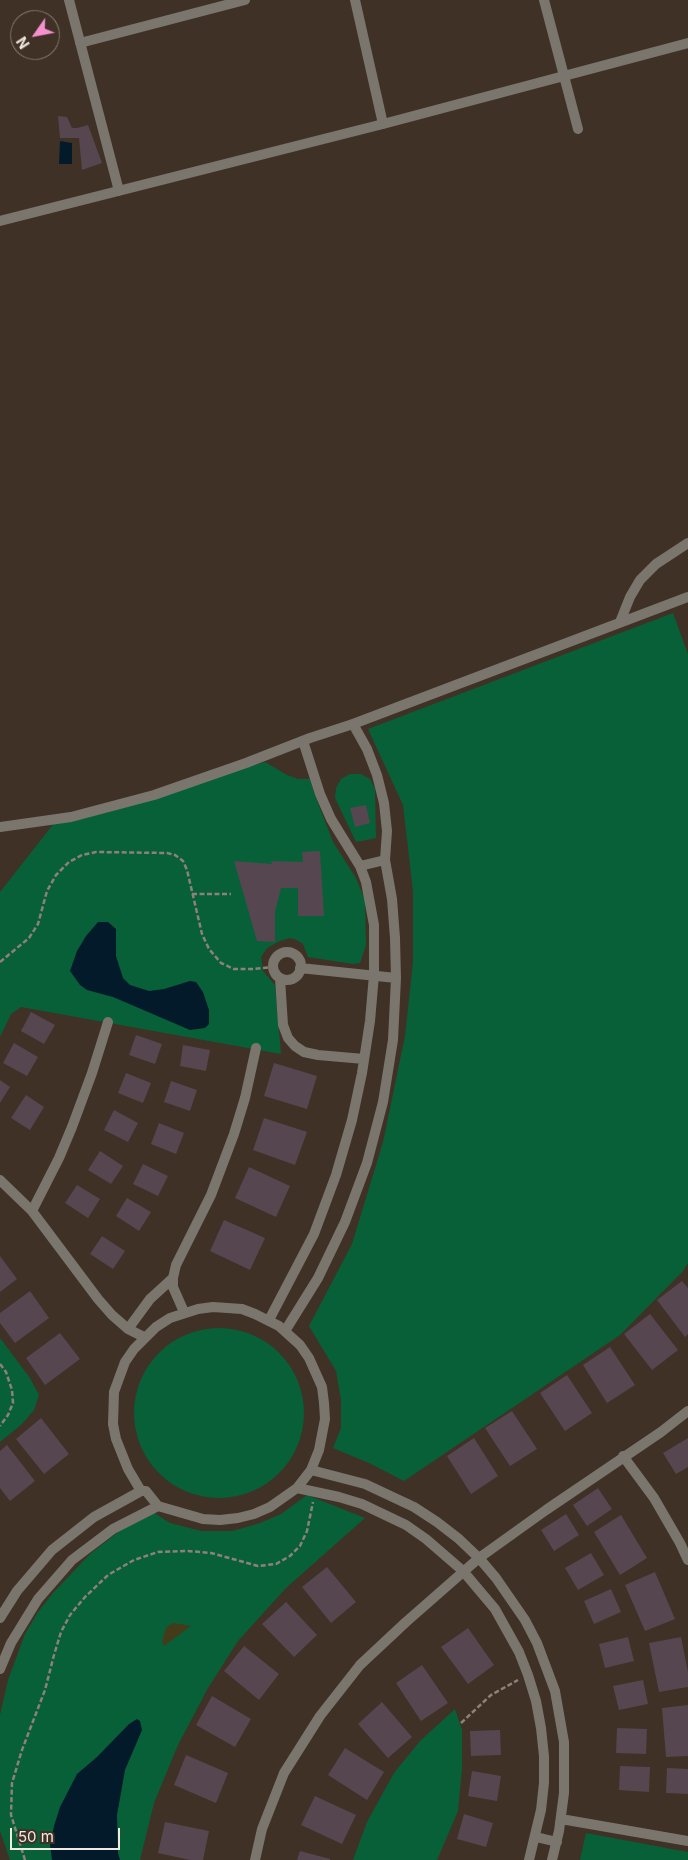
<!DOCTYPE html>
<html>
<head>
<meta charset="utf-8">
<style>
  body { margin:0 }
  #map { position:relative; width:688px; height:1860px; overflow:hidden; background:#3f3126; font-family:Inter,sans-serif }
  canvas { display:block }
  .north { position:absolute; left:10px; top:10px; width:50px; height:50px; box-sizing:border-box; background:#3f3126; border:1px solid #877b71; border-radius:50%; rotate:237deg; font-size:14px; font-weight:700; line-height:20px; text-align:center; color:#f2e9e1 }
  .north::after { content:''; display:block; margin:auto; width:18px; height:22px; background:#f690cf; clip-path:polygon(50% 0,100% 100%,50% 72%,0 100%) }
  .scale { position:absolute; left:10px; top:1828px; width:110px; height:22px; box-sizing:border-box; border:2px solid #f2e9e1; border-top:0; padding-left:6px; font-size:15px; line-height:18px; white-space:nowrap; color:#f2e9e1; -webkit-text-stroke:4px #3f3126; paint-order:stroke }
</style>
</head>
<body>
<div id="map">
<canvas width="688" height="1860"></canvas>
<div class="north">N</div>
<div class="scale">50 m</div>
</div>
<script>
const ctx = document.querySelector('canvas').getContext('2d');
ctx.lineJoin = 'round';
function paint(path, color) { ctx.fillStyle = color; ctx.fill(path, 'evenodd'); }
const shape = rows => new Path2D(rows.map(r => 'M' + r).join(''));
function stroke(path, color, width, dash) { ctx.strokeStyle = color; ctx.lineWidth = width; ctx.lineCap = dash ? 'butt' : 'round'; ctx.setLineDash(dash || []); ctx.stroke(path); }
const green = shape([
  [673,613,688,654,688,1263,683,1271,620,1335,404,1481,369,1463,333,1448,341,1428,341,1400,336,1371,309,1326,352,1244,383,1142,405,1036,413,962,413,891,403,805,368,729],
  [265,762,287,775,298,779,310,779,314,793,333,842,356,878,365,900,366,945,360,963,353,964,308,957,303,944,297,940,290,938,280,941,267,948,261,957,263,971,275,985,281,1054,21,1007,11,1014,0,1037,0,892,55,822],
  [350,774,361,774,370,779,375,789,376,838,356,842,335,798,336,788,341,779],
  '134 1413a85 85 0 1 1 170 0a85 85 0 1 1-170 0Z',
  [0,1338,30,1378,39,1395,34,1410,22,1424,0,1442],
  [307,1495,365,1518,286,1588,238,1641,208,1688,178,1745,154,1803,140,1860,10,1860,0,1831,0,1715,8,1680,25,1634,38,1612,53,1593,90,1554,148,1509,170,1523,201,1531,233,1531,260,1523,281,1514],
  [455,1709,462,1730,462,1769,458,1811,437,1860,353,1860,367,1822,394,1773,420,1741],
  [586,1833,688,1852,688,1860,580,1860]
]);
const sand = shape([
  [174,1623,191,1626,164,1646,162,1641,166,1628,169,1625]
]);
const water = shape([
  [60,141,72,143,72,164,59,164],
  [98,922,108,922,116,929,116,956,123,978,130,985,149,991,164,989,190,981,196,982,203,992,209,1010,209,1024,205,1028,190,1030,113,997,87,990,80,985,70,971,77,951,86,936],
  [137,1719,140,1721,142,1730,125,1770,117,1815,118,1853,120,1860,52,1860,50,1845,54,1826,60,1807,77,1774,97,1757,129,1724]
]);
const building = shape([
  [58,116,67,117,72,128,77,128,88,125,102,163,82,170,79,138,60,138],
  [366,805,370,823,355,827,350,808],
  [320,851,324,916,298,916,298,888,281,888,275,912,275,942,257,941,234,861,272,864,271,861,303,862,302,852],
  [31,1012,55,1025,44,1044,21,1031],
  [136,1035,162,1044,155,1064,129,1055],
  [14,1043,38,1057,27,1076,3,1063],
  [183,1045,210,1050,206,1071,180,1066],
  [274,1063,317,1076,307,1109,264,1096],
  [126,1073,151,1083,143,1103,118,1093],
  [0,1080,10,1087,0,1103],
  [171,1081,197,1090,190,1111,164,1102],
  [26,1095,44,1107,30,1130,11,1118],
  [114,1110,138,1123,128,1142,104,1130],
  [264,1118,307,1132,295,1165,253,1150],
  [159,1123,184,1133,176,1154,151,1144],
  [100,1151,123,1166,111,1184,88,1170],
  [143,1164,168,1176,158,1196,133,1184],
  [249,1167,290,1186,276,1217,235,1198],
  [77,1185,100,1199,88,1218,65,1203],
  [127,1198,151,1212,139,1231,116,1216],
  [224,1220,265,1238,250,1270,210,1251],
  [102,1236,125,1251,113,1269,90,1254],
  [0,1256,17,1279,0,1292],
  [682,1281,688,1288,688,1334,685,1337,657,1300],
  [30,1291,49,1318,15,1343,0,1323,0,1313],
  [650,1314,678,1350,652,1370,624,1334],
  [60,1333,80,1359,45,1385,26,1358],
  [610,1347,635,1385,607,1403,583,1365],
  [567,1375,592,1413,565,1431,540,1393],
  [512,1411,537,1449,510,1466,485,1428],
  [41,1418,69,1454,44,1474,16,1439],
  [474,1438,498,1476,471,1494,447,1456],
  [688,1438,688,1467,676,1474,663,1453],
  [7,1445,35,1481,10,1501,0,1488,0,1451],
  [598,1488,612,1509,587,1526,573,1505],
  [566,1514,579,1535,554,1551,541,1530],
  [621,1515,647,1558,620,1575,594,1532],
  [591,1553,604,1575,578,1590,565,1568],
  [327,1567,356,1602,331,1623,302,1587],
  [655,1572,675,1619,645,1631,625,1585],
  [611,1589,621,1612,594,1624,584,1601],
  [286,1602,317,1635,294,1657,262,1624],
  [468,1628,494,1665,468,1684,441,1647],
  [628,1637,634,1661,605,1668,599,1644],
  [681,1637,688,1672,688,1687,659,1692,649,1643],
  [244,1646,279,1674,259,1700,224,1671],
  [422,1665,448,1703,421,1721,396,1683],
  [643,1680,648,1704,619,1710,613,1686],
  [212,1696,251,1719,235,1747,196,1725],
  [382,1702,412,1737,388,1758,358,1724],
  [688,1705,688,1756,666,1757,662,1708],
  [617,1728,647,1729,646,1754,616,1753],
  [500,1730,501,1755,471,1756,470,1731],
  [345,1748,384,1772,367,1800,328,1775],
  [186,1755,228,1773,216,1803,174,1785],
  [620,1766,650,1767,649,1792,619,1790],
  [667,1768,688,1769,688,1794,666,1793],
  [472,1771,501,1776,497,1801,468,1796],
  [315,1796,356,1815,342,1844,301,1825],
  [464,1814,493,1823,486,1847,457,1839],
  [165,1822,209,1831,203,1860,190,1860,158,1853],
  [300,1851,330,1859,330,1860,297,1860]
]);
const path = shape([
  [192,894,231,894],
  [0,962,29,938,38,924,47,891,56,875,69,862,82,855,96,852,167,853,175,855,183,861,187,870,202,934,209,949,221,963,234,969,252,969,272,967],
  [0,1364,6,1372,12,1390,13,1403,8,1415,0,1426],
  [461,1723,491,1695,518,1680],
  [25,1860,11,1815,12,1783,22,1750,45,1690,54,1655,61,1632,70,1615,85,1597,108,1575,134,1560,158,1552,188,1551,211,1553,258,1566,276,1564,290,1556,300,1546,307,1531,313,1502]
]);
const minor = shape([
  [69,0,119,191],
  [355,0,383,124],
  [544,0,578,129],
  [80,43,245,0],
  [0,221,383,124,688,43],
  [620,622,630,597,640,580,656,564,688,543],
  [360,866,385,860],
  '273 966a14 14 0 1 1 28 0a14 14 0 1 1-28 0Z',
  [300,968,396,978],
  [280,978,283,1025,288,1038,295,1046,304,1052,318,1055,364,1059],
  [0,1180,32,1211,98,1299,112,1315,128,1329,144,1337],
  [32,1211,59,1158,72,1127,92,1073,108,1022],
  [184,1312,173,1287,173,1278,176,1265,211,1195,234,1134,245,1098,256,1048],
  [269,1320,314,1234,336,1175,352,1120,362,1073,370,1021,374,975,374,925,366,882,360,866,331,819,320,794,303,741],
  [128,1329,150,1299,173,1278],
  [285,1331,318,1278,345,1222,367,1163,383,1102,393,1040,396,978,395,938,392,899,385,860,387,831,384,803,377,775,367,749,353,724],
  [623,1456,654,1498,680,1543,688,1560],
  [311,1470,365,1484,414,1507,437,1522,459,1539,479,1558,496,1578,525,1620,537,1643,555,1691,564,1742,564,1793,559,1831,552,1860],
  [297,1488,339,1497,362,1504,406,1525,426,1539,463,1571,495,1609,519,1652,528,1675,536,1701,541,1728,544,1756,544,1783,541,1810,529,1860],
  [0,1618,17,1591,52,1550,94,1517,141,1491],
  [0,1669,11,1643,38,1599,72,1560,113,1529,158,1506,203,1519,220,1520,238,1518,254,1514,270,1507,297,1488,311,1470,319,1450,325,1419,324,1403,322,1387,309,1358,300,1345,279,1326,255,1314,242,1309,213,1307,198,1309,170,1318,156,1327,134,1349,125,1362,114,1392,113,1424,116,1439,128,1469,141,1491,146,1491,158,1506],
  [561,1819,688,1841],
  [536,1837,557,1842],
  [255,1860,262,1829,284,1773,320,1716,360,1665,406,1622,479,1558,546,1510,661,1432,688,1411]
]);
const tertiary = shape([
  [0,827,71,817,154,795,246,763,310,738,353,724,688,597]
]);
paint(green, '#086038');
paint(sand, '#443b1b');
paint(water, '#031a2b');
paint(building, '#564650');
stroke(path, '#8d8178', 2.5, [5, 2.5]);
stroke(minor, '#7a766e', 10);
stroke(tertiary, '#7a766e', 10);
</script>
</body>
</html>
